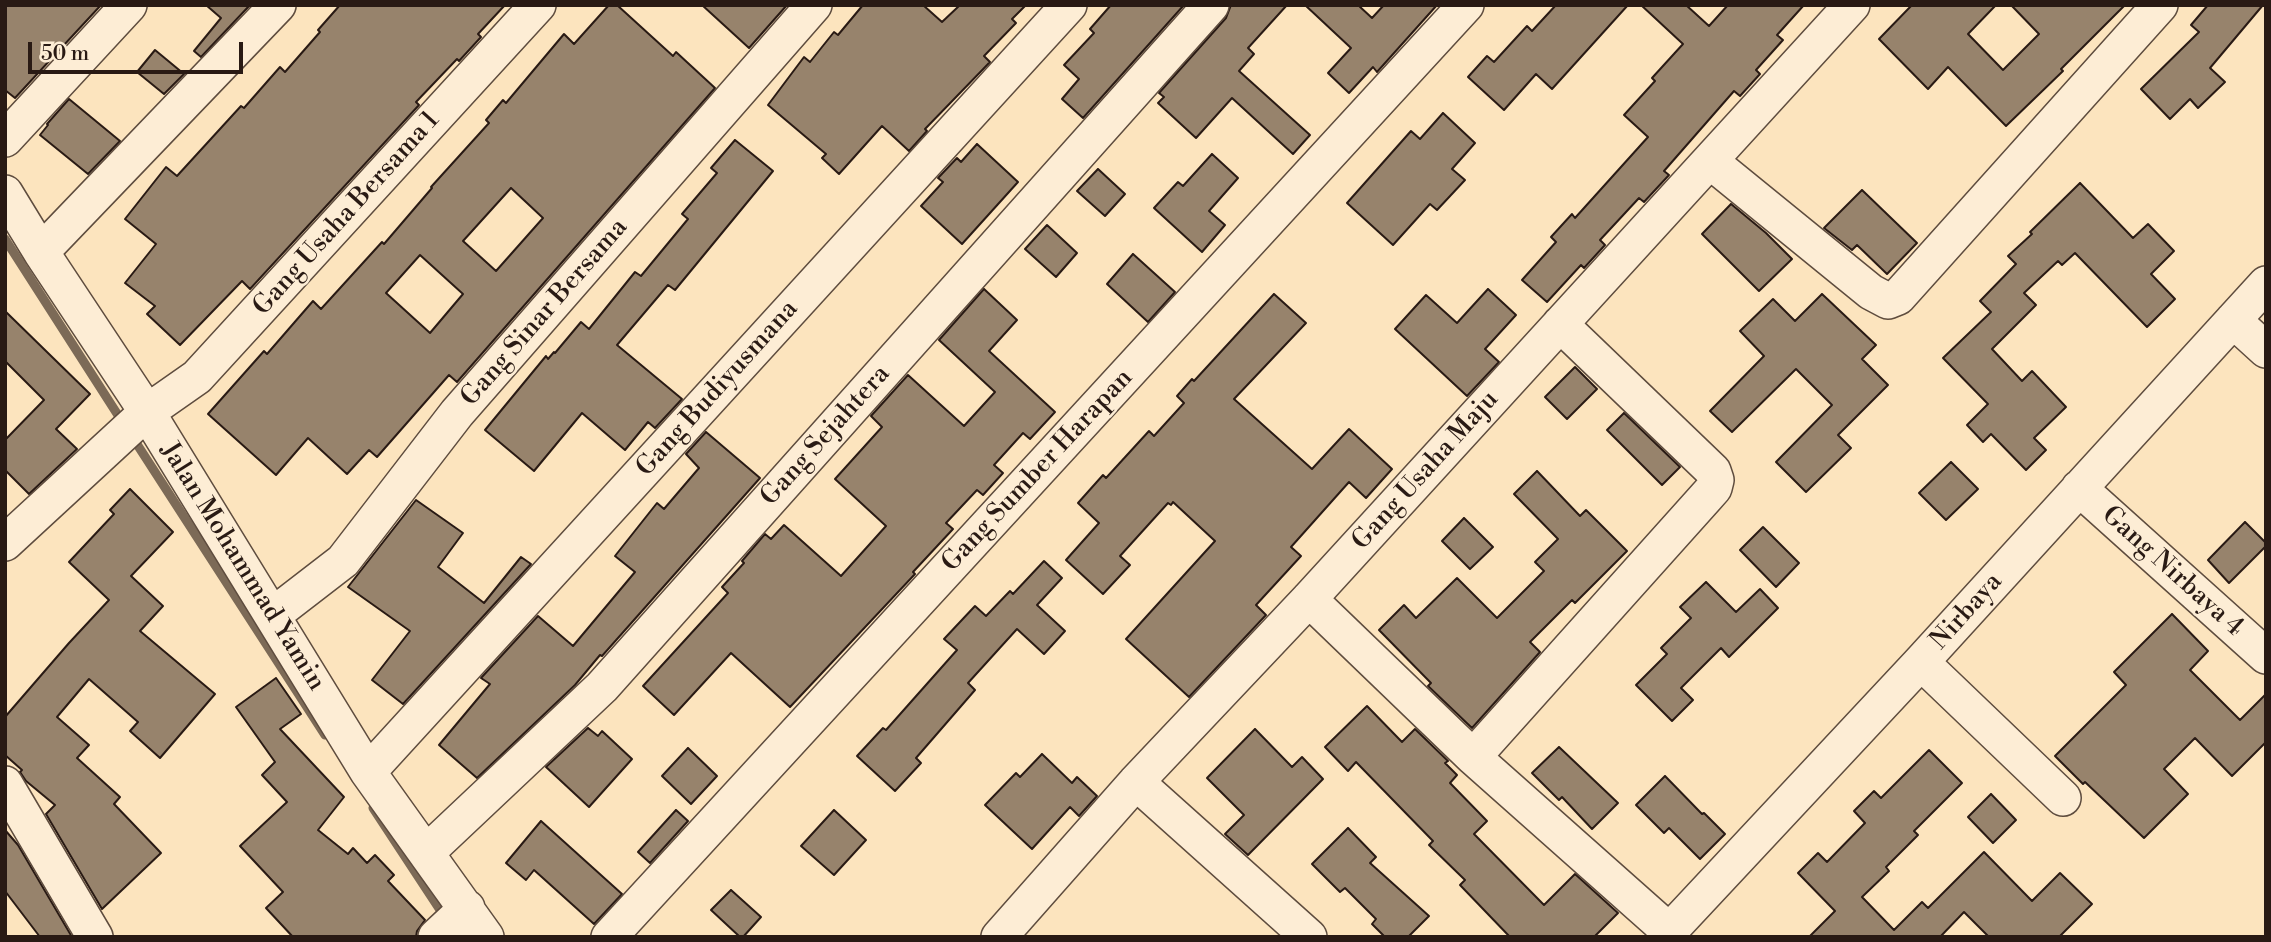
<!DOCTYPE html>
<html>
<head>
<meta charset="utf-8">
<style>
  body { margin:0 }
  #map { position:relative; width:2271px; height:942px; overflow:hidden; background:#fce4be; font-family:"Libre Bodoni",serif }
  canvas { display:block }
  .frame { position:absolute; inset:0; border:7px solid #291a14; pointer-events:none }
  .scale { position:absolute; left:28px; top:42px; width:215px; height:32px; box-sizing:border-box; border:4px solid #291a14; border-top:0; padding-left:9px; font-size:21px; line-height:24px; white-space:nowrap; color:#291a14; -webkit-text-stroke:5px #fdedd5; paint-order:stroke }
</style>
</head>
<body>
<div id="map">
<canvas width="2271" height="942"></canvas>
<div class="frame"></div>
<div class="scale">50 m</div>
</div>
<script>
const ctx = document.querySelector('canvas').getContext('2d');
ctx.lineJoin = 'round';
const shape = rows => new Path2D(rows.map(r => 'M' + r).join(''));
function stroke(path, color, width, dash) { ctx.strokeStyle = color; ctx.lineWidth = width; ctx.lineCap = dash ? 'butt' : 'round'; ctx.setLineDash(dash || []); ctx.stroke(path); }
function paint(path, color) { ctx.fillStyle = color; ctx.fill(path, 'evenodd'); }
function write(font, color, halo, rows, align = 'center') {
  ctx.font = font + ' "Libre Bodoni",serif'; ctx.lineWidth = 5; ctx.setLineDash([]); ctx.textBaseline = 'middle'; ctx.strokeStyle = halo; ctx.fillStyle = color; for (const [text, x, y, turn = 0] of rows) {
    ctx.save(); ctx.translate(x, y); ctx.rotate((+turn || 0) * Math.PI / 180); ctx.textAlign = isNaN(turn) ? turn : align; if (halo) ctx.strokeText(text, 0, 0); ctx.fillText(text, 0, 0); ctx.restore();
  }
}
const stream = shape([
  [5,239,123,423],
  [131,435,325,735],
  [373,808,446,919]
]);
const building = shape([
  [5,5,101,5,15,98,5,90,5,5],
  [206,5,250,5,201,57,194,51,221,18,206,5],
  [340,5,505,5,478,34,481,37,459,61,457,59,416,102,419,105,250,289,242,281,180,345,147,314,155,306,125,283,156,244,125,219,166,167,177,176,241,106,244,108,280,67,285,72,320,32,318,30,340,5],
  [609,5,617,5,673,56,676,52,715,88,457,382,449,375,377,457,369,450,347,474,308,438,276,475,208,414,264,351,267,354,313,301,321,309,382,242,384,244,432,188,431,187,489,123,486,120,503,100,506,103,564,34,574,44,609,5],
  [511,188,543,218,496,271,463,241,511,188],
  [420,255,463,294,430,333,386,293,420,255],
  [702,5,787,5,749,48,702,5],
  [863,5,923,5,942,22,960,5,1026,5,1012,19,1016,23,984,56,990,62,925,129,927,131,909,151,882,126,839,174,822,158,826,154,768,105,804,57,810,62,834,32,838,35,863,5],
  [1111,5,1184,5,1083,118,1062,99,1079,79,1064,65,1094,33,1090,29,1111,5],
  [1231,5,1287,5,1248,48,1254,54,1239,71,1310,135,1293,154,1232,98,1196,138,1158,103,1164,97,1159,93,1226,18,1231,5],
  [1305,5,1358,5,1372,18,1384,5,1437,5,1377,72,1373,67,1349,93,1328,73,1351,48,1305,5],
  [1556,5,1628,5,1552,89,1536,74,1504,110,1468,77,1487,56,1494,62,1527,26,1532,31,1556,5],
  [1641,5,1686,5,1709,26,1728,5,1804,5,1777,35,1783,40,1756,70,1760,74,1740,96,1734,91,1664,171,1669,175,1644,202,1639,198,1600,240,1605,245,1584,268,1581,265,1547,302,1522,280,1556,242,1551,237,1572,214,1575,218,1648,137,1624,115,1655,81,1652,78,1683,44,1641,5],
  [1912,5,1996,5,1968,34,2003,70,2039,34,2011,5,2125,5,2061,69,2063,71,2006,126,1948,67,1928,89,1879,39,1912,5],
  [2208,5,2263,5,2210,68,2225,82,2198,108,2190,99,2170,119,2141,89,2199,32,2191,25,2208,5],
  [155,50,184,74,164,94,137,72,155,50],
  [69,99,120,141,88,174,40,135,48,125,47,124,69,99],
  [1443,113,1475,143,1452,169,1465,180,1437,210,1430,204,1393,245,1347,203,1411,131,1420,139,1443,113],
  [735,140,773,171,675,290,668,285,617,345,682,399,655,428,648,422,625,450,582,413,534,471,485,430,546,356,548,359,554,352,555,353,581,322,589,329,635,272,641,276,688,219,682,214,717,173,711,168,735,140],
  [977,144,1018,182,962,244,921,206,943,182,938,178,957,158,961,162,977,144],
  [1212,154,1238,178,1209,211,1225,225,1202,252,1154,208,1178,182,1183,186,1212,154],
  [1098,169,1125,194,1105,216,1077,191,1098,169],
  [2080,183,2133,238,2148,224,2174,251,2151,274,2175,299,2147,327,2075,253,2062,265,2058,261,2024,293,2036,305,1992,349,2022,381,2032,371,2066,407,2034,438,2046,450,2026,470,1991,434,1983,442,1967,425,1988,404,1943,358,1991,312,1980,301,2016,264,2008,256,2032,234,2030,232,2080,183],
  [1862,190,1917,243,1887,274,1857,245,1852,250,1824,228,1862,190],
  [1731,204,1766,233,1792,259,1759,291,1702,234,1731,204],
  [1047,225,1077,253,1056,277,1025,249,1047,225],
  [1133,254,1175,292,1148,322,1107,284,1133,254],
  [984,289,1017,320,989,351,1055,412,1030,439,1023,433,994,465,1003,473,983,495,977,490,946,523,953,529,913,572,915,574,790,707,731,653,674,715,643,686,728,593,722,587,744,563,742,561,765,534,771,539,784,525,841,576,886,526,835,479,882,427,871,416,908,375,964,426,995,392,939,340,984,289],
  [1488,289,1516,315,1485,349,1499,362,1467,396,1395,329,1426,295,1457,323,1488,289],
  [1274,294,1306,323,1234,399,1312,469,1349,429,1392,469,1366,498,1349,482,1291,547,1301,556,1256,605,1266,615,1189,697,1126,639,1215,541,1173,502,1171,505,1168,503,1120,556,1130,565,1103,594,1066,560,1099,523,1078,503,1103,475,1106,478,1149,431,1154,436,1184,403,1177,396,1192,379,1194,381,1274,294],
  [1822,294,1876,345,1862,359,1888,385,1838,435,1851,448,1806,492,1776,462,1832,405,1796,369,1732,432,1710,411,1764,356,1740,331,1773,299,1795,321,1822,294],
  [5,311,90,394,56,429,77,449,29,494,5,470,5,440,44,400,5,361,5,311],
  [1575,367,1597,389,1567,419,1545,397,1575,367],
  [1624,413,1680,467,1662,485,1607,430,1624,413],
  [706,432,760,478,602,656,600,655,575,685,477,778,439,745,490,684,481,678,538,616,573,646,635,572,615,556,657,503,664,509,699,468,686,454,706,432],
  [1951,462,1978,489,1946,520,1919,493,1951,462],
  [1537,471,1580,516,1586,510,1627,551,1575,603,1572,600,1530,642,1540,652,1472,728,1428,686,1431,683,1379,630,1404,605,1416,618,1457,578,1497,618,1544,571,1535,562,1558,539,1514,494,1537,471],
  [130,489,173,532,131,576,163,606,140,631,215,694,160,758,130,731,138,722,89,679,57,717,89,745,77,758,120,797,114,804,161,853,102,909,46,814,55,805,26,781,20,772,22,770,5,755,5,717,69,643,109,600,69,562,114,514,110,510,130,489],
  [416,500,463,533,438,567,484,603,521,557,531,564,403,704,372,680,410,631,348,587,416,500],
  [1464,518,1493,547,1470,569,1442,541,1464,518],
  [2245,522,2266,543,2266,546,2229,583,2208,560,2245,522],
  [1763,527,1799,563,1776,587,1740,550,1763,527],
  [1044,561,1062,578,1037,605,1065,631,1044,654,1017,629,968,683,975,690,916,758,921,763,895,791,857,756,883,728,886,730,957,650,944,639,975,606,986,616,1010,591,1013,594,1044,561],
  [1706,582,1736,612,1760,589,1778,608,1729,657,1721,648,1681,688,1693,700,1672,721,1636,685,1667,654,1661,648,1691,618,1680,607,1706,582],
  [2172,614,2208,651,2190,670,2240,720,2266,694,2266,742,2232,776,2195,738,2164,769,2188,794,2144,838,2085,782,2083,784,2055,756,2126,685,2114,672,2172,614],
  [276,678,301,714,280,729,344,797,318,830,348,854,353,848,367,863,375,855,394,875,388,881,425,920,417,931,416,937,293,937,266,908,283,892,240,846,287,802,262,775,275,762,236,707,276,678],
  [1367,706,1402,742,1415,729,1448,761,1445,763,1457,775,1450,783,1487,821,1474,834,1544,905,1575,874,1618,913,1594,937,1510,937,1460,885,1465,880,1429,845,1433,841,1356,762,1348,771,1325,747,1367,706],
  [588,728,598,736,602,731,632,759,589,807,546,767,588,728],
  [1255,729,1292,767,1302,757,1323,779,1248,855,1225,834,1244,815,1207,778,1255,729],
  [1559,747,1618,803,1592,829,1562,797,1559,800,1532,773,1559,747],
  [688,748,717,776,691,804,662,776,688,748],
  [1929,750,1962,783,1914,831,1918,835,1886,867,1889,871,1862,897,1894,930,1922,902,1928,908,1984,852,2032,901,2060,873,2092,904,2059,937,1989,937,1964,912,1940,937,1809,937,1835,911,1798,873,1818,853,1827,862,1865,823,1854,811,1874,791,1881,798,1929,750],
  [1042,754,1072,783,1077,777,1097,796,1079,816,1070,807,1032,849,985,805,1016,773,1020,777,1042,754],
  [1665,776,1702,814,1704,813,1725,834,1700,859,1669,828,1664,833,1636,805,1665,776],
  [1991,794,2016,820,1993,843,1968,817,1991,794],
  [676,810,688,821,650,863,638,852,676,810],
  [834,810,866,840,834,875,801,846,834,810],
  [541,821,622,894,594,924,534,870,526,880,506,863,541,821],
  [1348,828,1376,857,1370,863,1429,916,1408,937,1385,937,1372,924,1376,919,1345,888,1340,892,1312,864,1348,828],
  [5,830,18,845,72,937,40,937,5,891,5,830],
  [731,890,761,917,743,937,740,937,711,910,731,890]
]);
const minor = shape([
  [5,139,129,5],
  [1710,161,1871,292,1888,301,1898,297,2160,5],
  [5,193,41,252,147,412,368,772,486,937],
  [41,252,278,5],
  [2233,320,2266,350],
  [2079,488,2266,656],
  [5,543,147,412,197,377,538,5],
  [1309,599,1473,757,1669,931],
  [273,615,343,561,457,413,814,5],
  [1921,662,2063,798],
  [1473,757,1706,497,1714,488,1716,480,1713,471,1560,324],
  [368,772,1069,5],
  [1136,782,1309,937],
  [5,784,95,937],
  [427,852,602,687,1211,5],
  [436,937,467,908],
  [609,937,1466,5],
  [999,937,1136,782,1309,599,1852,5],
  [1664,937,1921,662,2266,284]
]);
const streetNames = [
  ["Gang Usaha Bersama 1",347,214,-48],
  ["Gang Sinar Bersama",545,313,-49],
  ["Gang Budiyusmana",718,389,-48],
  ["Gang Sejahtera",826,436,-48],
  ["Gang Sumber Harapan",1038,471,-47],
  ["Gang Usaha Maju",1426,471,-48],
  ["Jalan Mohammad Yamin",242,567,58],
  ["Gang Nirbaya 4",2172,572,42],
  ["Nirbaya",1967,612,-48]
];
stroke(stream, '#7c6a57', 9);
paint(building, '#97836c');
stroke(building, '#291a14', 2);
stroke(minor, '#5e4c3e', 38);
stroke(minor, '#fdedd5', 35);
write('26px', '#291a14', '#fdedd5', streetNames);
</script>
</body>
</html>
